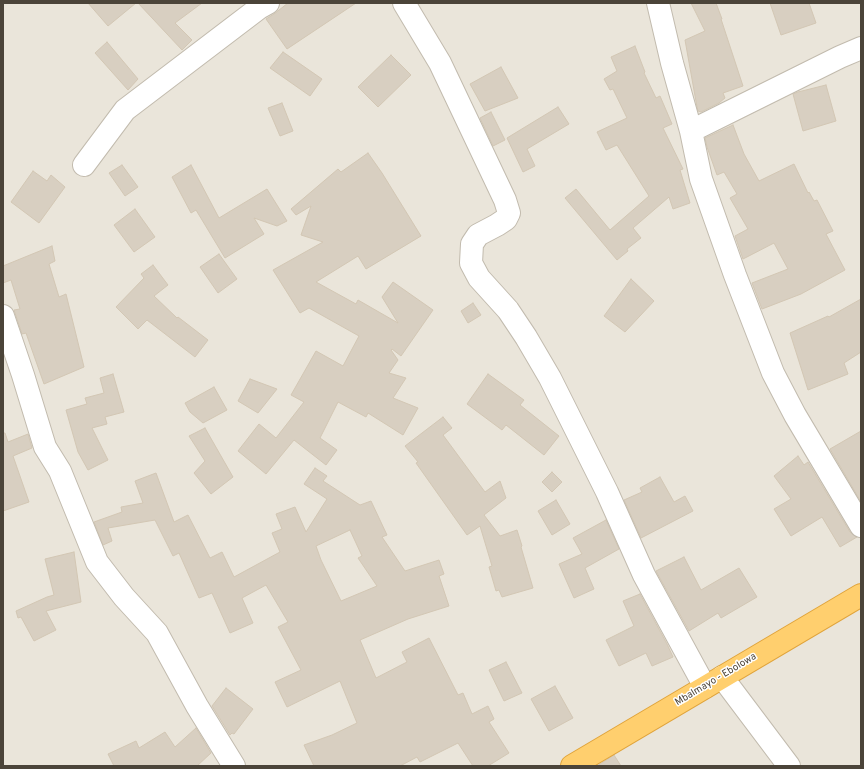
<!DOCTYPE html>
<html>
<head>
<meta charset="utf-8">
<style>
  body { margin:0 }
  #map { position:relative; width:864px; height:769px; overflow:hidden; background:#f6f3ec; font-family:Overpass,sans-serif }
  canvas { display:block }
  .frame { position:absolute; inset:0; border:4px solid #4b4439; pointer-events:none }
</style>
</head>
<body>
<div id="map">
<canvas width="864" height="769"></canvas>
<div class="frame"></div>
</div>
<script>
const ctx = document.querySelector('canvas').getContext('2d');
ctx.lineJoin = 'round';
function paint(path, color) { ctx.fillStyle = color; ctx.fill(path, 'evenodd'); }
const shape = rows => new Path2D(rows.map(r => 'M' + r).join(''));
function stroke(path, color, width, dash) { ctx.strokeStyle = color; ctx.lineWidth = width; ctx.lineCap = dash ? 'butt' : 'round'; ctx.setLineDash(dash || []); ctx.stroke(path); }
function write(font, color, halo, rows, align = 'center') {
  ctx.font = font + ' Overpass,sans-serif'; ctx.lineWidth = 3; ctx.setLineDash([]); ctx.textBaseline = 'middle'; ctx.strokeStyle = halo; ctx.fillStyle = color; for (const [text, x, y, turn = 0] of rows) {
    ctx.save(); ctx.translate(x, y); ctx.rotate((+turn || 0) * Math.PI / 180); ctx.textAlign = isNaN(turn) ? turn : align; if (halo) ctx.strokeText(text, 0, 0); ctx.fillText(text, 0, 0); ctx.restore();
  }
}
const residential = shape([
  [3,3,861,3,861,766,3,766]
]);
const building = shape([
  [88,3,136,3,108,26,88,3],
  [138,3,202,3,175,23,192,40,182,50,138,3],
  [288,3,356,3,287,49,266,19,274,14,288,3],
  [691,3,716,3,722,19,721,19,743,86,723,93,725,98,719,103,701,112,698,111,697,107,685,40,705,31,691,3],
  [770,3,809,3,816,23,781,35,770,3],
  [107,42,138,79,128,90,95,53,107,42],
  [635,46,645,72,644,73,656,98,660,96,672,124,663,128,683,169,680,170,690,203,673,209,669,197,633,228,641,238,627,249,628,251,617,260,565,198,576,189,610,230,649,196,617,145,606,150,597,132,627,118,613,89,610,90,604,79,617,71,611,57,635,46],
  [283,52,322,79,310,96,270,68,283,52],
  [391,55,411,75,378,107,358,87,391,55],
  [501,67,518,98,485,111,470,84,501,67],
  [826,85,836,121,803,131,793,94,798,92,826,85],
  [282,103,293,131,280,136,268,108,282,103],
  [558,107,569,124,527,149,535,166,523,172,507,138,558,107],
  [491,112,505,140,493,146,480,118,491,112],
  [733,125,744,154,759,181,794,164,808,193,809,192,814,201,817,200,833,231,826,234,845,270,801,294,762,309,752,283,788,269,774,243,743,259,735,236,748,229,730,198,737,194,724,172,717,175,707,147,705,138,733,125],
  [368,153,382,173,421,236,366,269,358,256,316,282,356,304,358,300,398,323,382,297,393,282,433,310,401,356,392,349,391,350,398,360,389,373,406,378,393,398,418,408,403,435,368,413,366,417,338,402,320,438,337,450,326,465,294,440,266,474,238,451,259,424,276,438,304,402,291,395,316,351,343,366,359,336,309,308,300,313,273,270,323,242,301,235,311,206,296,215,291,209,338,169,341,172,368,153],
  [122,165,138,187,125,196,109,173,122,165],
  [191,165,219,218,267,189,287,221,277,226,254,218,264,234,225,258,196,210,191,213,172,177,191,165],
  [33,171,47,181,51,175,65,187,39,223,11,202,33,171],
  [135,209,155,237,134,252,114,225,135,209],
  [52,246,55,261,49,264,59,297,66,294,84,367,44,384,26,333,22,334,14,310,20,309,11,280,3,283,3,266,52,246],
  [219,254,237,279,218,293,200,267,219,254],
  [153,265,168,285,154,296,177,318,178,317,208,340,195,357,147,320,138,329,116,307,144,278,141,274,153,265],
  [631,279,654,301,625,332,604,316,631,279],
  [861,299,861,352,844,363,848,374,808,390,790,333,828,316,829,317,861,299],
  [473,303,481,315,468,323,461,311,473,303],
  [113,374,124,412,105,417,107,424,92,428,108,460,88,470,78,452,66,410,87,404,85,398,104,393,100,378,113,374],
  [488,374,524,400,520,405,559,436,544,455,506,425,502,430,467,404,488,374],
  [250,379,277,389,258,413,238,401,250,379],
  [214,387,227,410,203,423,190,412,185,403,214,387],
  [443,417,452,428,443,435,485,492,500,481,506,498,484,515,500,536,517,530,522,546,521,547,533,588,502,597,499,590,496,591,489,567,492,566,480,526,467,535,416,463,418,462,405,446,443,417],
  [205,428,233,477,211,494,194,473,205,461,189,436,205,428],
  [861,431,861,502,830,449,861,431],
  [3,433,5,433,8,442,28,434,32,448,13,456,29,502,3,511,3,433],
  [798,456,804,465,808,462,850,532,857,537,840,547,822,517,791,536,774,509,791,499,774,476,798,456],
  [315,468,327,476,323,481,360,505,371,501,387,535,382,537,405,571,439,560,444,574,439,576,449,606,408,619,360,640,376,678,407,662,402,652,429,638,458,695,463,693,472,714,488,706,494,719,489,722,509,753,488,766,473,766,458,743,420,762,417,757,400,766,314,766,304,745,332,735,357,723,340,681,287,707,275,682,301,670,278,627,288,622,266,585,242,598,253,623,230,633,212,593,199,598,179,553,173,556,155,520,108,528,112,541,103,545,94,522,122,512,121,507,143,503,135,481,156,473,174,522,188,515,210,558,222,552,234,577,280,552,272,533,282,529,276,514,295,507,306,532,327,499,304,484,315,468],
  [350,530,362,556,358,558,377,586,341,601,321,560,316,546,350,530],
  [552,472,562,482,552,492,542,482,552,472],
  [660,477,674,502,685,496,693,511,641,538,624,500,642,492,640,488,660,477],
  [556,500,570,524,552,535,538,511,556,500],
  [606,520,619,549,585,568,594,589,574,598,559,564,582,554,573,538,606,520],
  [74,552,81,602,46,611,56,630,34,641,21,617,18,618,16,611,47,597,54,595,45,559,74,552],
  [684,557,701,590,739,568,757,597,721,618,718,613,689,631,656,571,684,557],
  [640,594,667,644,673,657,652,666,646,653,619,666,606,640,634,626,623,601,640,594],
  [506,662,522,693,504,701,489,670,506,662],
  [555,686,573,718,549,731,531,699,555,686],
  [226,688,253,709,234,734,232,733,230,735,212,706,226,688],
  [196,728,211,753,197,766,114,766,108,754,136,741,139,748,165,732,175,747,196,728],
  [614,755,621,766,597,766,614,755]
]);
const minor = shape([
  [404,3,440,63,505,200,509,213,506,219,497,225,478,235,472,244,471,263,479,278,508,310,526,337,550,378,607,492,644,575,705,687],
  [658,3,672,63,691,131],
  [861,48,840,57,691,131,701,179,735,275,773,373,795,415,861,526],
  [84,165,125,110,259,8,268,3],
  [3,316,23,375,45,447,60,471,97,562,124,597,157,633,197,706,234,766],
  [722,677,789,766]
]);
const highway = shape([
  [572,766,861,595]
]);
const streetNames = [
  ["Mbalmayo - Ebolowa",716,680,-31]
];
paint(residential, '#eae5da');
paint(building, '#d8cfc1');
stroke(building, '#d3c7b4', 1);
stroke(minor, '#c2bbae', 24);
stroke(highway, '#e0a43c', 24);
stroke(minor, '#fff', 22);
stroke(highway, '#ffcf6e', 22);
write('10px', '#4b4439', '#fff', streetNames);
</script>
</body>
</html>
